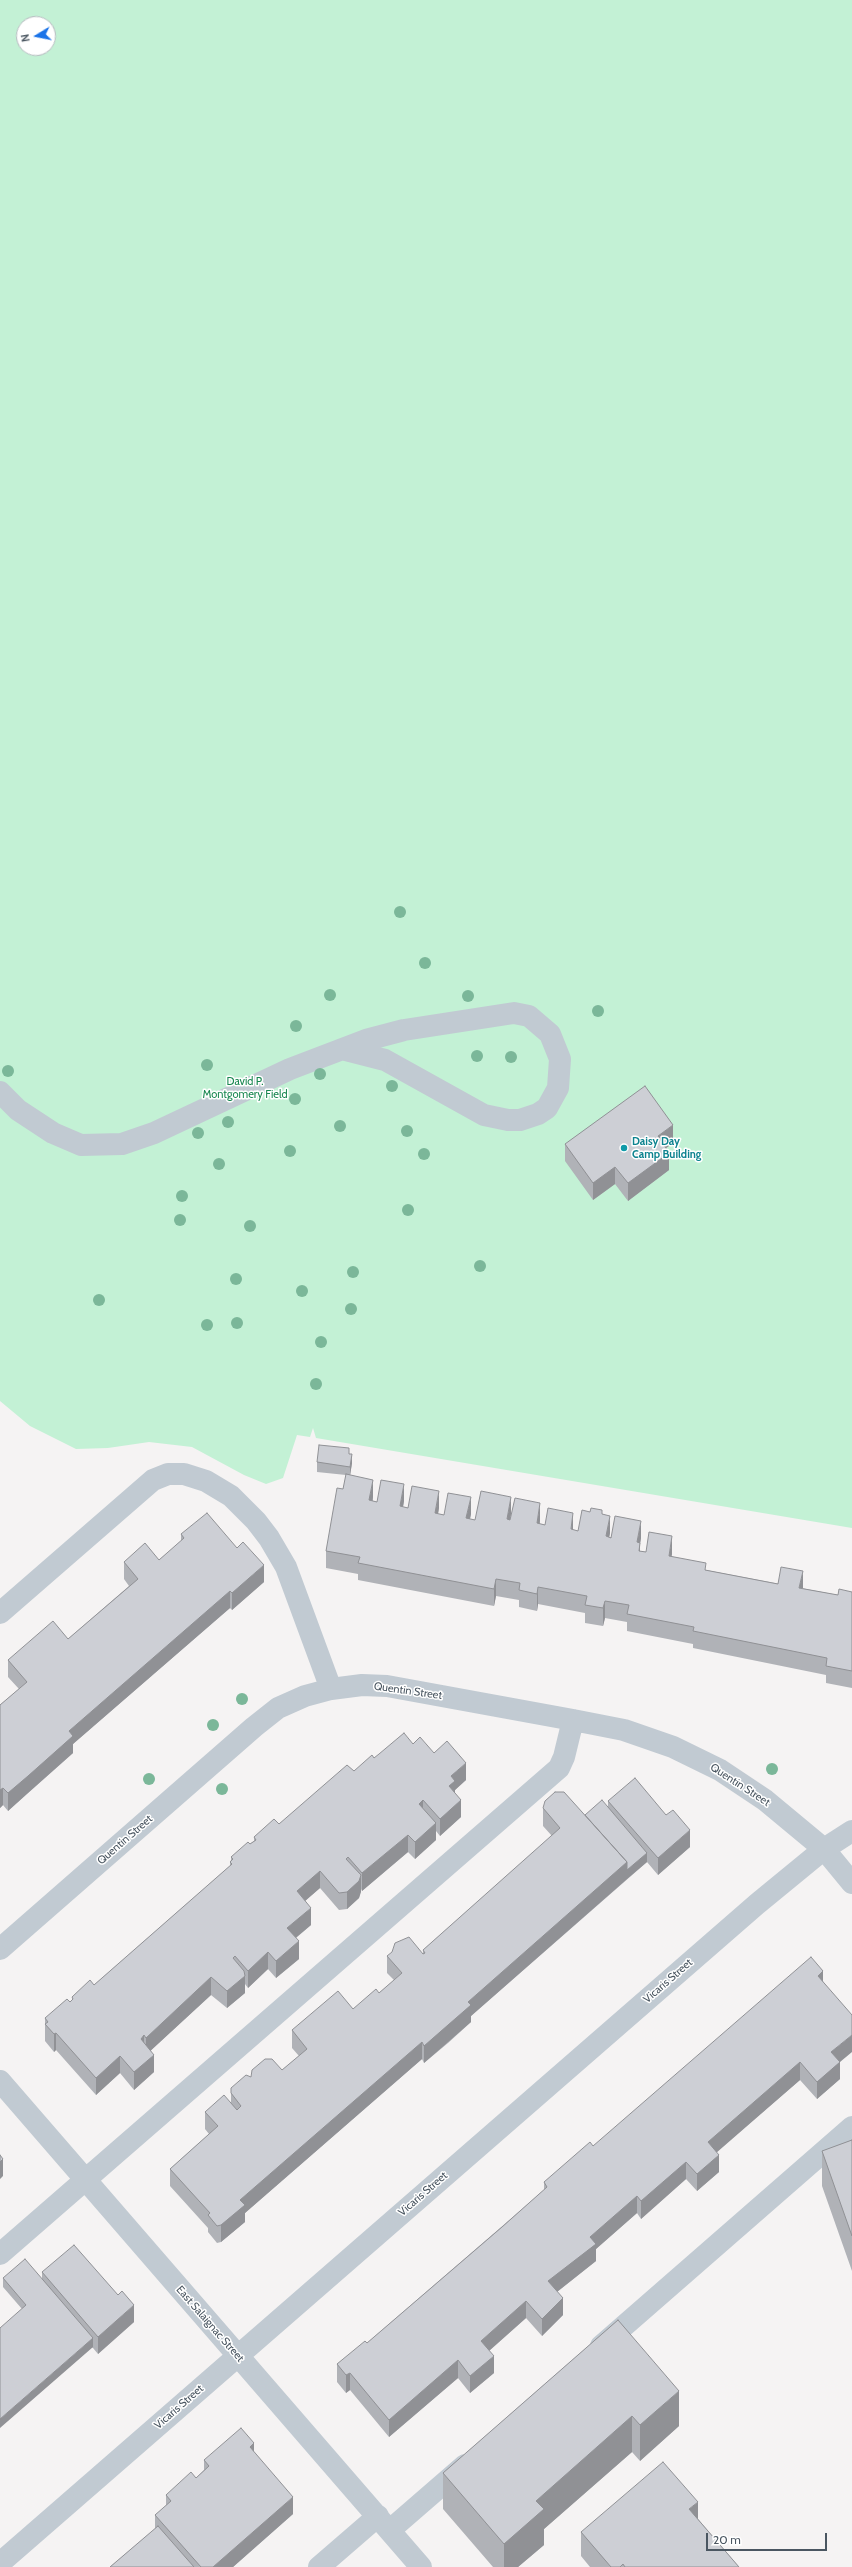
<!DOCTYPE html>
<html>
<head>
<meta charset="utf-8">
<style>
  body { margin:0 }
  #map { position:relative; width:852px; height:2567px; overflow:hidden; background:#f5f3f3; font-family:Cabin,sans-serif }
  canvas { display:block }
  .north { position:absolute; left:16px; top:16px; width:40px; height:40px; box-sizing:border-box; background:#fff; border:1px solid #b7bbc0; border-radius:50%; rotate:260deg; font-size:11px; font-weight:700; line-height:16px; text-align:center; color:#4a5661 }
  .north::after { content:''; display:block; margin:auto; width:14px; height:18px; background:#1a73e8; clip-path:polygon(50% 0,100% 100%,50% 72%,0 100%) }
  .scale { position:absolute; left:706px; top:2533px; width:121px; height:18px; box-sizing:border-box; border:2px solid #4a5661; border-top:0; padding-left:5px; font-size:12px; line-height:14px; white-space:nowrap; color:#4a5661; -webkit-text-stroke:3px #fff; paint-order:stroke }
</style>
</head>
<body>
<div id="map">
<canvas width="852" height="2567"></canvas>
<div class="north">N</div>
<div class="scale">20 m</div>
</div>
<script>
const ctx = document.querySelector('canvas').getContext('2d');
ctx.lineJoin = 'round';
function paint(path, color) { ctx.fillStyle = color; ctx.fill(path, 'evenodd'); }
const shape = rows => new Path2D(rows.map(r => 'M' + r).join(''));
function stroke(path, color, width, dash) { ctx.strokeStyle = color; ctx.lineWidth = width; ctx.lineCap = dash ? 'butt' : 'round'; ctx.setLineDash(dash || []); ctx.stroke(path); }
function write(font, color, halo, rows, align = 'center') {
  ctx.font = font + ' Cabin,sans-serif'; ctx.lineWidth = 3; ctx.setLineDash([]); ctx.textBaseline = 'middle'; ctx.strokeStyle = halo; ctx.fillStyle = color; for (const [text, x, y, turn = 0] of rows) {
    ctx.save(); ctx.translate(x, y); ctx.rotate((+turn || 0) * Math.PI / 180); ctx.textAlign = isNaN(turn) ? turn : align; if (halo) ctx.strokeText(text, 0, 0); ctx.fillText(text, 0, 0); ctx.restore();
  }
}
const green = shape([
  [0,0,852,0,852,1528,316,1438,313,1428,310,1437,297,1435,283,1478,266,1484,244,1475,192,1447,149,1442,108,1448,76,1449,30,1426,0,1401],
  [24,24,48,24,48,48,24,48]
]);
const minor = shape([
  [0,1092,18,1110,53,1133,81,1145,122,1144,154,1133,290,1069,366,1040,404,1030,514,1013,529,1016,550,1034,560,1059,558,1088,547,1108,538,1114,520,1120,508,1120,484,1115,385,1060,342,1049],
  [0,1613,153,1480,168,1474,184,1474,206,1481,231,1496,256,1521,269,1538,286,1567,331,1689],
  [0,1949,254,1727,278,1708,305,1696,331,1689,362,1685,387,1686,573,1720,624,1730,673,1747,720,1770,765,1800,824,1849,852,1883],
  [0,2081,421,2567],
  [0,2254,559,1768,564,1757,573,1720],
  [601,2346,852,2127],
  [390,2530,465,2465],
  [0,2563,757,1904,824,1849,852,1831],
  [319,2567,378,2516]
]);
const trees = [
  [400,912],
  [425,963],
  [330,995],
  [468,996],
  [598,1011],
  [296,1026],
  [477,1056],
  [511,1057],
  [207,1065],
  [8,1071],
  [320,1074],
  [392,1086],
  [295,1099],
  [228,1122],
  [340,1126],
  [407,1131],
  [198,1133],
  [290,1151],
  [424,1154],
  [219,1164],
  [182,1196],
  [408,1210],
  [180,1220],
  [250,1226],
  [480,1266],
  [353,1272],
  [236,1279],
  [302,1291],
  [99,1300],
  [351,1309],
  [237,1323],
  [207,1325],
  [321,1342],
  [316,1384],
  [242,1699],
  [213,1725],
  [772,1769],
  [149,1779],
  [222,1789]
];
const wall = shape([
  [673,1143,666,1148,669,1170,628,1201,615,1184,593,1200,565,1161,565,1144],
  [349,1454,352,1463,350,1475,373,1497,373,1501,377,1502,404,1501,403,1507,408,1508,439,1508,438,1514,444,1515,471,1514,470,1519,475,1520,511,1514,510,1520,540,1520,540,1524,578,1531,602,1514,610,1533,609,1537,641,1538,640,1544,640,1551,646,1552,672,1554,671,1556,706,1570,838,1595,852,1592,852,1688,826,1683,826,1675,693,1648,693,1644,627,1631,627,1622,605,1618,603,1626,585,1623,585,1613,538,1604,537,1611,519,1607,519,1600,496,1596,494,1606,358,1580,358,1574,326,1568,326,1551,343,1489,346,1475,317,1472,317,1462],
  [181,1534,264,1582,232,1610,230,1608,73,1744,73,1753,28,1793,8,1811,3,1805,0,1808,0,1705,19,1689,8,1677,8,1660,68,1639,129,1586,124,1579,124,1562,159,1560,181,1541],
  [413,1744,434,1753,466,1780,455,1790,455,1793,461,1817,440,1836,436,1831,436,1840,415,1859,408,1852,362,1891,361,1889,359,1898,347,1909,339,1910,320,1888,305,1901,311,1925,296,1938,299,1959,276,1978,268,1969,248,1988,245,1984,245,1993,227,2008,211,1995,151,2050,154,2072,134,2090,120,2073,96,2095,56,2050,54,2052,45,2041,45,2018,70,2002,72,2000,72,1997,94,1985,230,1866,230,1862,231,1860,231,1857,254,1841,254,1837,279,1824,354,1771,374,1758],
  [608,1801,690,1847,658,1875,647,1862,471,2016,471,2022,448,2043,424,2063,422,2059,245,2213,245,2222,221,2242,217,2243,208,2232,208,2228,170,2186,170,2169,209,2134,205,2129,205,2112,231,2102,231,2088,251,2077,282,2070,299,2056,292,2048,292,2030,353,2009,379,1993,394,1980,387,1973,387,1956,423,1953,423,1950,552,1836,543,1826,543,1808,585,1815,608,1808],
  [823,1981,840,2062,840,2079,817,2099,800,2080,716,2152,719,2172,697,2191,686,2179,641,2219,637,2213,596,2249,596,2261,557,2292,563,2315,542,2336,526,2318,489,2351,494,2373,470,2393,458,2378,389,2437,350,2390,346,2393,337,2382,337,2364,367,2343,544,2190,544,2182,593,2146],
  [852,2140,852,2271,822,2186,822,2151],
  [42,2272,134,2322,98,2354,93,2348,22,2309,3,2287,3,2278,42,2280],
  [618,2320,679,2426,640,2461,632,2452,544,2529,544,2545,518,2567,493,2567,443,2509,443,2473],
  [254,2452,293,2514,233,2567,110,2567,155,2529,155,2515,166,2506,166,2495,196,2478,204,2470,204,2460],
  [698,2519,739,2567,590,2567,581,2556,581,2532]
]);
const shadedWall = shape([
  [673,1125,673,1143,658,1154,658,1136],
  [669,1153,669,1170,628,1201,628,1183],
  [615,1167,615,1184,593,1200,593,1183],
  [352,1454,352,1463,350,1476,350,1467],
  [373,1480,373,1497,369,1517,369,1500],
  [404,1484,404,1501,400,1523,400,1506],
  [439,1491,439,1508,435,1530,435,1513],
  [471,1497,471,1514,466,1536,466,1518],
  [511,1497,511,1514,507,1536,507,1519],
  [540,1503,540,1520,537,1541,537,1523],
  [573,1513,573,1530,571,1529],
  [610,1516,610,1533,606,1554,606,1536],
  [641,1521,641,1538,640,1544,640,1560,637,1542],
  [672,1536,672,1554,669,1573,669,1556],
  [264,1565,264,1582,232,1610,232,1593],
  [803,1571,803,1588,799,1588],
  [496,1579,496,1596,494,1606,494,1589],
  [538,1587,538,1604,537,1611,537,1594],
  [230,1591,230,1608,73,1744,73,1753,28,1793,8,1811,8,1793,69,1731],
  [605,1601,605,1618,603,1626,603,1608],
  [466,1763,466,1780,455,1790,455,1798,449,1786,451,1776],
  [3,1788,3,1805,0,1808,0,1790],
  [423,1800,423,1817,419,1804],
  [461,1800,461,1817,440,1836,440,1819],
  [436,1823,436,1840,415,1859,415,1842],
  [690,1830,690,1847,658,1875,658,1858],
  [408,1835,408,1852,362,1891,362,1873],
  [647,1853,647,1862,627,1879,627,1870],
  [627,1862,627,1879,471,2016,471,2022,424,2063,424,2046,468,2002],
  [320,1871,320,1888,297,1908,297,1891],
  [361,1875,361,1892,359,1898,347,1909,347,1892],
  [311,1908,311,1925,287,1945,287,1928],
  [299,1941,299,1959,276,1978,276,1961],
  [268,1952,268,1969,248,1988,248,1971],
  [823,1971,823,1988,818,1976],
  [245,1976,245,1993,227,2008,227,1991],
  [211,1977,211,1995,146,2055,146,2038],
  [56,2033,56,2050,54,2052,54,2034],
  [144,2035,144,2053,141,2039],
  [852,2035,852,2052,840,2062,840,2079,817,2099,817,2082,831,2052],
  [422,2042,422,2059,245,2213,245,2222,221,2242,221,2225,240,2200],
  [154,2055,154,2072,134,2090,134,2072],
  [120,2056,120,2073,96,2095,96,2078],
  [800,2062,800,2080,708,2160,708,2142],
  [719,2155,719,2172,697,2191,697,2174],
  [3,2159,3,2176,0,2179,0,2162],
  [686,2162,686,2179,641,2219,641,2201],
  [637,2196,637,2213,596,2249,596,2261,548,2299,548,2281,590,2237],
  [563,2298,563,2315,542,2336,542,2319],
  [526,2301,526,2318,481,2358,481,2341],
  [134,2305,134,2322,98,2354,98,2337],
  [93,2338,93,2347,0,2428,0,2419],
  [494,2356,494,2373,470,2393,470,2376],
  [458,2360,458,2378,389,2437,389,2420],
  [350,2373,350,2390,346,2393,346,2375],
  [679,2391,679,2426,640,2461,640,2425],
  [632,2416,632,2452,544,2529,544,2545,518,2567,504,2567,504,2544,536,2501],
  [254,2443,254,2460,250,2447],
  [293,2497,293,2514,233,2567,213,2567],
  [698,2502,698,2526,689,2509]
]);
const building = shape([
  [645,1086,673,1125,658,1136,669,1153,628,1183,615,1167,593,1183,565,1144,645,1086],
  [319,1445,349,1448,349,1454,352,1454,350,1467,317,1462,319,1445],
  [346,1474,373,1480,369,1500,377,1502,381,1480,404,1484,400,1506,408,1508,412,1486,439,1491,435,1513,444,1515,448,1493,471,1497,466,1518,475,1520,481,1491,511,1497,507,1519,510,1520,515,1498,540,1503,537,1523,545,1525,548,1508,573,1513,571,1529,578,1531,582,1510,590,1512,591,1508,602,1510,602,1514,610,1516,606,1536,611,1538,615,1516,641,1521,637,1542,640,1543,639,1551,646,1552,649,1532,672,1536,669,1556,706,1563,705,1570,778,1584,781,1567,803,1571,799,1588,838,1595,839,1589,852,1592,852,1671,826,1666,827,1658,693,1631,694,1627,627,1614,629,1605,605,1601,603,1608,585,1605,587,1596,538,1587,537,1594,519,1590,520,1583,496,1579,494,1589,358,1563,360,1557,326,1551,337,1488,343,1489,346,1474],
  [207,1513,237,1548,243,1542,264,1565,232,1593,230,1591,69,1731,73,1736,28,1776,8,1793,3,1788,0,1790,0,1705,27,1682,8,1660,53,1621,68,1639,138,1579,124,1562,145,1543,159,1560,184,1538,181,1534,207,1513],
  [404,1733,413,1744,420,1737,434,1753,447,1741,466,1763,451,1776,455,1781,449,1786,461,1800,440,1819,423,1800,419,1804,436,1823,415,1842,408,1835,362,1873,348,1857,346,1859,361,1875,359,1881,347,1892,339,1893,320,1871,297,1891,311,1908,287,1928,299,1941,276,1961,268,1952,248,1971,235,1956,233,1958,244,1971,245,1976,227,1991,211,1977,146,2038,144,2035,141,2039,154,2055,134,2072,120,2056,96,2078,56,2033,54,2034,45,2024,48,2022,45,2018,67,1999,70,2002,73,1999,72,1997,90,1980,94,1985,232,1864,230,1862,233,1859,231,1857,248,1842,250,1844,256,1840,254,1837,274,1819,279,1824,347,1765,354,1771,372,1755,374,1758,379,1754,404,1733],
  [635,1778,666,1815,673,1810,690,1830,658,1858,608,1801,635,1778],
  [555,1792,564,1792,627,1862,468,2002,471,2005,448,2025,424,2046,422,2042,240,2200,245,2205,221,2225,217,2226,208,2215,210,2213,170,2169,218,2126,205,2112,224,2095,237,2110,241,2106,231,2093,231,2088,246,2075,251,2077,252,2070,265,2059,272,2059,282,2070,307,2049,292,2030,338,1991,353,2009,376,1989,379,1993,402,1973,387,1956,392,1952,395,1943,409,1937,423,1954,425,1953,423,1950,560,1828,543,1808,545,1801,555,1792],
  [602,1800,647,1853,627,1870,627,1862,585,1815,602,1800],
  [811,1957,823,1971,818,1976,852,2015,852,2035,831,2052,840,2062,817,2082,800,2062,708,2142,719,2155,697,2174,686,2162,641,2201,637,2196,590,2237,596,2244,548,2281,563,2298,542,2319,526,2301,481,2341,494,2356,470,2376,458,2360,389,2420,350,2373,346,2375,337,2364,365,2341,367,2343,502,2227,547,2187,544,2182,590,2142,593,2146,811,1957],
  [852,2140,852,2236,822,2151,852,2140],
  [0,2155,3,2159,0,2162,0,2155],
  [74,2245,118,2295,122,2291,134,2305,98,2337,42,2272,74,2245],
  [25,2259,93,2338,0,2419,0,2328,26,2305,3,2278,25,2259],
  [618,2320,679,2391,640,2425,632,2416,536,2501,544,2509,504,2544,443,2473,618,2320],
  [241,2428,254,2443,250,2447,293,2497,213,2567,201,2567,155,2515,171,2501,166,2495,191,2472,196,2478,209,2466,204,2460,241,2428],
  [663,2462,698,2502,689,2509,739,2567,625,2567,623,2564,620,2567,611,2567,581,2532,663,2462],
  [158,2526,194,2567,110,2567,158,2526]
]);
const markers = [
  [624,1148,4,"#0f9aa8"]
];
const parkNames = [
  ["David P.",245,1082],
  ["Montgomery Field",245,1095]
];
const cultureNames = [
  ["Daisy Day",632,1142],
  ["Camp Building",632,1155]
];
const streetNames = [
  ["Quentin Street",408,1691,8],
  ["Quentin Street",740,1785,33],
  ["Quentin Street",125,1840,-41],
  ["Vicaris Street",668,1981,-41],
  ["Vicaris Street",423,2194,-41],
  ["East Salaignac Street",210,2324,49],
  ["Vicaris Street",179,2407,-41]
];
paint(green, '#c3f1d5');
stroke(minor, '#c1cad2', 22);
ctx.fillStyle = '#7bb799';
for (const [x, y] of trees) { ctx.beginPath(); ctx.arc(x, y, 6, 0, 2 * Math.PI); ctx.fill(); }
paint(wall, '#b0b2b7');
paint(shadedWall, '#909195');
paint(building, '#cdcfd5');
stroke(building, '#909195', 1);
for (const [x, y, r, color] of markers) { const dot = new Path2D(); dot.arc(x, y, r, 0, 2 * Math.PI); ctx.fillStyle = color; ctx.fill(dot); stroke(dot, '#fff', 1.5); }
write('11px', '#17864f', '#fff', parkNames);
write('bold 11px', '#0d838f', '#fff', cultureNames, 'left');
write('11px', '#4a5661', '#fff', streetNames);
</script>
</body>
</html>
